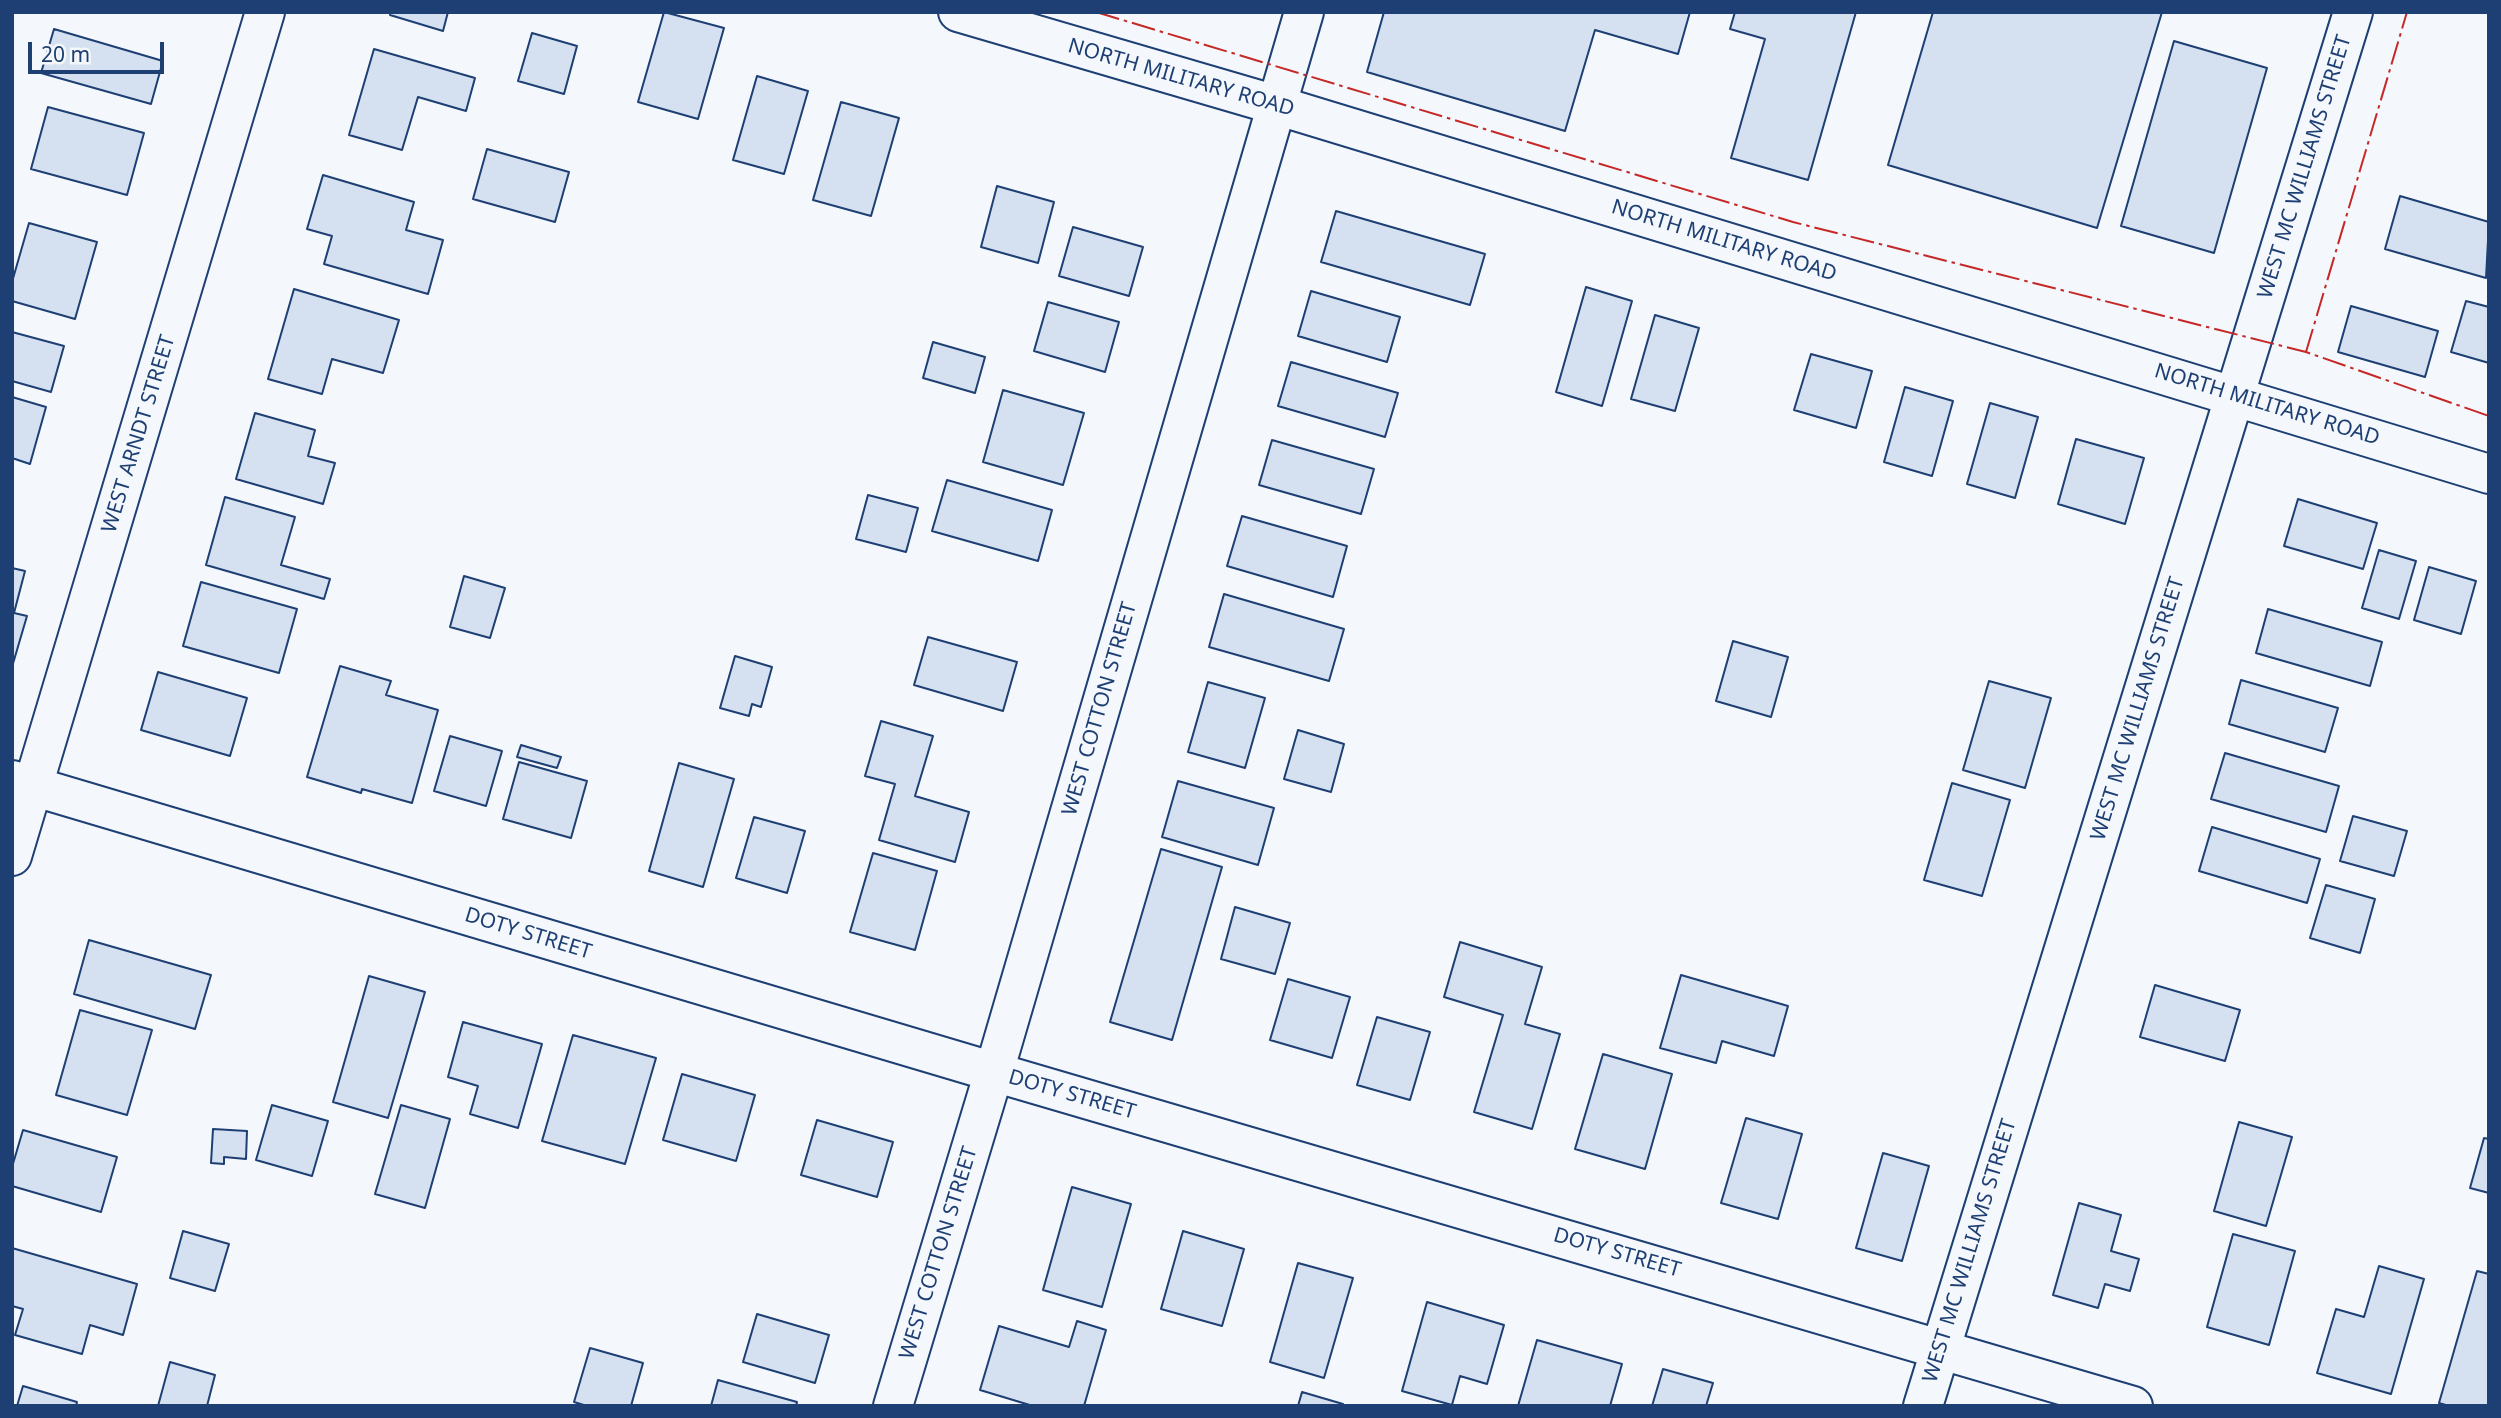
<!DOCTYPE html>
<html>
<head>
<meta charset="utf-8">
<style>
  body { margin:0 }
  #map { position:relative; width:2501px; height:1418px; overflow:hidden; background:#f4f7fb; font-family:"Noto Sans",sans-serif }
  canvas { display:block }
  .frame { position:absolute; inset:0; border:14px solid #1d3f73; pointer-events:none }
  .scale { position:absolute; left:28px; top:42px; width:136px; height:32px; box-sizing:border-box; border:4px solid #1d3f73; border-top:0; padding-left:9px; font-size:21px; line-height:24px; white-space:nowrap; color:#1d3f73; -webkit-text-stroke:5px #f4f7fb; paint-order:stroke }
</style>
</head>
<body>
<div id="map">
<canvas width="2501" height="1418"></canvas>
<div class="frame"></div>
<div class="scale">20 m</div>
</div>
<script>
const ctx = document.querySelector('canvas').getContext('2d');
ctx.lineJoin = 'round';
function paint(path, color) { ctx.fillStyle = color; ctx.fill(path, 'evenodd'); }
const shape = rows => new Path2D(rows.map(r => 'M' + r).join(''));
function stroke(path, color, width, dash) { ctx.strokeStyle = color; ctx.lineWidth = width; ctx.lineCap = dash ? 'butt' : 'round'; ctx.setLineDash(dash || []); ctx.stroke(path); }
function write(font, color, halo, rows, align = 'center') {
  ctx.font = font + ' "Noto Sans",sans-serif'; ctx.lineWidth = 5; ctx.setLineDash([]); ctx.textBaseline = 'middle'; ctx.strokeStyle = halo; ctx.fillStyle = color; for (const [text, x, y, turn = 0] of rows) {
    ctx.save(); ctx.translate(x, y); ctx.rotate((+turn || 0) * Math.PI / 180); ctx.textAlign = isNaN(turn) ? turn : align; if (halo) ctx.strokeText(text, 0, 0); ctx.fillText(text, 0, 0); ctx.restore();
  }
}
const building = shape([
  [391,12,448,12,443,31,390,15,391,12],
  [664,12,724,28,698,119,638,102,664,12],
  [1384,12,1690,12,1678,54,1595,30,1565,131,1367,72,1384,12],
  [1735,12,1856,12,1808,180,1731,158,1765,39,1730,29,1735,12],
  [1933,12,2162,12,2097,228,1888,165,1933,12],
  [54,29,163,61,151,104,41,73,54,29],
  [532,33,577,46,564,94,518,81,532,33],
  [2174,41,2267,68,2214,253,2121,226,2174,41],
  [374,49,475,78,466,111,418,97,402,150,349,135,374,49],
  [757,76,808,91,784,174,733,160,757,76],
  [841,102,899,118,871,216,813,200,841,102],
  [48,107,144,133,127,195,31,169,48,107],
  [487,149,569,172,555,222,473,199,487,149],
  [323,175,414,202,406,230,443,240,428,294,324,264,332,236,307,229,323,175],
  [997,186,1054,202,1038,263,981,247,997,186],
  [2400,196,2489,222,2486,278,2385,249,2400,196],
  [1336,211,1485,254,1470,305,1321,262,1336,211],
  [29,223,97,242,75,319,12,301,12,282,29,223],
  [1073,227,1143,247,1129,296,1059,276,1073,227],
  [1586,287,1632,301,1602,406,1556,392,1586,287],
  [294,289,399,320,383,373,332,359,322,394,268,379,294,289],
  [1311,291,1400,317,1387,362,1298,336,1311,291],
  [2466,301,2489,307,2489,363,2451,352,2466,301],
  [1048,302,1119,322,1105,372,1034,351,1048,302],
  [2351,306,2438,331,2425,377,2338,352,2351,306],
  [1655,315,1699,328,1675,411,1631,399,1655,315],
  [12,332,64,346,51,392,12,381,12,332],
  [933,342,985,357,975,393,923,378,933,342],
  [1811,354,1872,371,1856,428,1794,410,1811,354],
  [1291,362,1398,393,1385,437,1278,406,1291,362],
  [1905,387,1953,401,1932,476,1884,462,1905,387],
  [1003,390,1084,413,1063,485,983,462,1003,390],
  [12,397,46,407,30,464,12,458,12,397],
  [1990,403,2038,417,2015,498,1967,484,1990,403],
  [255,413,315,430,308,456,335,463,323,504,236,479,255,413],
  [2076,439,2144,458,2125,524,2058,504,2076,439],
  [1272,440,1374,469,1361,514,1259,485,1272,440],
  [947,480,1052,510,1038,561,932,531,947,480],
  [868,495,918,508,906,552,856,539,868,495],
  [225,497,295,517,281,565,330,579,324,599,206,565,225,497],
  [2298,499,2377,523,2363,569,2284,546,2298,499],
  [1242,516,1347,546,1333,597,1227,566,1242,516],
  [2379,550,2416,561,2399,619,2362,608,2379,550],
  [2429,567,2476,581,2461,634,2414,620,2429,567],
  [12,568,25,571,14,613,27,616,12,667,12,568],
  [464,576,505,588,490,638,450,627,464,576],
  [201,582,297,609,279,673,183,646,201,582],
  [1224,594,1344,629,1329,681,1209,647,1224,594],
  [2268,609,2382,642,2370,686,2256,653,2268,609],
  [928,637,1017,662,1003,711,914,685,928,637],
  [1733,641,1788,657,1771,717,1716,701,1733,641],
  [735,656,772,667,761,707,752,704,749,716,720,708,735,656],
  [340,666,391,681,386,695,438,710,412,803,362,789,361,793,307,777,340,666],
  [158,672,247,698,230,756,141,730,158,672],
  [2241,680,2338,708,2325,752,2229,724,2241,680],
  [1989,681,2051,698,2025,788,1963,770,1989,681],
  [1208,682,1265,698,1245,768,1188,752,1208,682],
  [881,721,933,736,915,796,969,812,955,862,879,840,895,784,865,776,881,721],
  [1298,730,1344,744,1331,792,1284,779,1298,730],
  [450,736,502,751,486,806,434,791,450,736],
  [521,745,561,757,557,768,517,757,521,745],
  [2225,753,2339,786,2326,832,2211,799,2225,753],
  [519,762,587,781,571,838,503,819,519,762],
  [679,763,734,779,703,887,649,871,679,763],
  [1178,781,1274,808,1258,865,1162,837,1178,781],
  [1952,783,2010,800,1982,896,1924,880,1952,783],
  [2353,816,2407,831,2394,876,2340,861,2353,816],
  [754,817,805,831,787,893,736,878,754,817],
  [2212,827,2320,859,2307,903,2199,871,2212,827],
  [1161,849,1222,867,1172,1040,1110,1022,1161,849],
  [873,853,937,871,915,950,850,932,873,853],
  [2326,885,2375,899,2360,953,2310,938,2326,885],
  [1235,907,1290,923,1275,974,1221,959,1235,907],
  [89,940,211,975,195,1029,74,994,89,940],
  [1460,942,1542,967,1525,1024,1560,1034,1532,1129,1474,1112,1503,1015,1444,997,1460,942],
  [1681,975,1788,1006,1774,1056,1722,1041,1716,1063,1660,1048,1681,975],
  [369,976,425,992,388,1118,333,1102,369,976],
  [1288,979,1350,997,1332,1058,1270,1040,1288,979],
  [2155,985,2240,1010,2225,1061,2140,1037,2155,985],
  [80,1010,152,1030,127,1115,56,1095,80,1010],
  [1377,1017,1430,1032,1410,1100,1357,1085,1377,1017],
  [463,1022,542,1044,518,1128,470,1114,478,1086,448,1077,463,1022],
  [573,1035,656,1058,625,1164,542,1141,573,1035],
  [1603,1054,1672,1074,1645,1169,1575,1149,1603,1054],
  [682,1074,755,1095,736,1161,663,1140,682,1074],
  [272,1105,328,1121,312,1176,256,1160,272,1105],
  [401,1105,450,1119,425,1208,375,1194,401,1105],
  [1746,1118,1802,1134,1778,1219,1721,1203,1746,1118],
  [817,1120,893,1142,877,1197,801,1175,817,1120],
  [2239,1122,2292,1137,2266,1226,2214,1211,2239,1122],
  [213,1129,247,1131,246,1159,224,1157,224,1164,211,1163,213,1129],
  [23,1130,117,1157,101,1212,12,1186,12,1167,23,1130],
  [2484,1138,2489,1139,2489,1193,2470,1188,2484,1138],
  [1883,1153,1929,1166,1902,1261,1856,1248,1883,1153],
  [1072,1187,1131,1204,1102,1307,1043,1290,1072,1187],
  [2079,1203,2121,1215,2111,1251,2139,1259,2130,1291,2105,1284,2098,1308,2053,1295,2079,1203],
  [183,1231,229,1244,215,1291,170,1278,183,1231],
  [1183,1231,1244,1249,1222,1326,1161,1309,1183,1231],
  [2233,1234,2295,1251,2269,1345,2207,1327,2233,1234],
  [12,1248,137,1284,123,1335,90,1325,82,1354,15,1335,23,1309,12,1306,12,1248],
  [1298,1263,1353,1278,1324,1378,1270,1362,1298,1263],
  [2379,1266,2424,1279,2391,1394,2317,1373,2336,1309,2364,1317,2379,1266],
  [2477,1271,2489,1274,2489,1406,2449,1406,2439,1403,2477,1271],
  [1427,1302,1504,1325,1487,1384,1460,1376,1452,1405,1402,1391,1427,1302],
  [757,1314,829,1335,815,1383,743,1362,757,1314],
  [1077,1321,1106,1330,1084,1406,1033,1406,980,1390,999,1326,1069,1347,1077,1321],
  [1537,1340,1622,1364,1610,1406,1518,1406,1537,1340],
  [590,1348,643,1363,631,1406,587,1406,574,1402,590,1348],
  [170,1362,215,1375,207,1406,158,1406,170,1362],
  [1663,1369,1713,1383,1706,1406,1652,1406,1663,1369],
  [718,1380,797,1402,796,1406,711,1406,718,1380],
  [23,1386,77,1402,76,1406,17,1406,23,1386],
  [1302,1392,1343,1404,1342,1406,1298,1406,1302,1392]
]);
const street = shape([
  [958,12,1276,105,2489,474],
  [12,780,994,1072,2133,1406],
  [12,856,265,12],
  [893,1406,994,1072,1304,12],
  [1923,1406,2353,12]
]);
const power = shape([
  [1096,12,1793,222,2306,352,2489,416],
  [2306,352,2407,12]
]);
const streetNames = [
  ["NORTH MILITARY ROAD",1181,78,16],
  ["WEST MC WILLIAMS STREET",2305,167,-73],
  ["NORTH MILITARY ROAD",1724,241,17],
  ["NORTH MILITARY ROAD",2267,405,17],
  ["WEST ARNDT STREET",139,434,-73],
  ["WEST COTTON STREET",1100,709,-74],
  ["WEST MC WILLIAMS STREET",2138,709,-73],
  ["DOTY STREET",528,934,17],
  ["DOTY STREET",1072,1095,16],
  ["WEST MC WILLIAMS STREET",1970,1251,-73],
  ["WEST COTTON STREET",939,1253,-73],
  ["DOTY STREET",1617,1253,16]
];
paint(building, '#d5e0f0');
stroke(building, '#1d3f73', 2);
stroke(street, '#1d3f73', 42);
stroke(street, '#f4f7fb', 38);
stroke(power, '#c62828', 2, [24, 5, 3.5, 5]);
write('21px', '#1d3f73', '#f4f7fb', streetNames);
</script>
</body>
</html>
